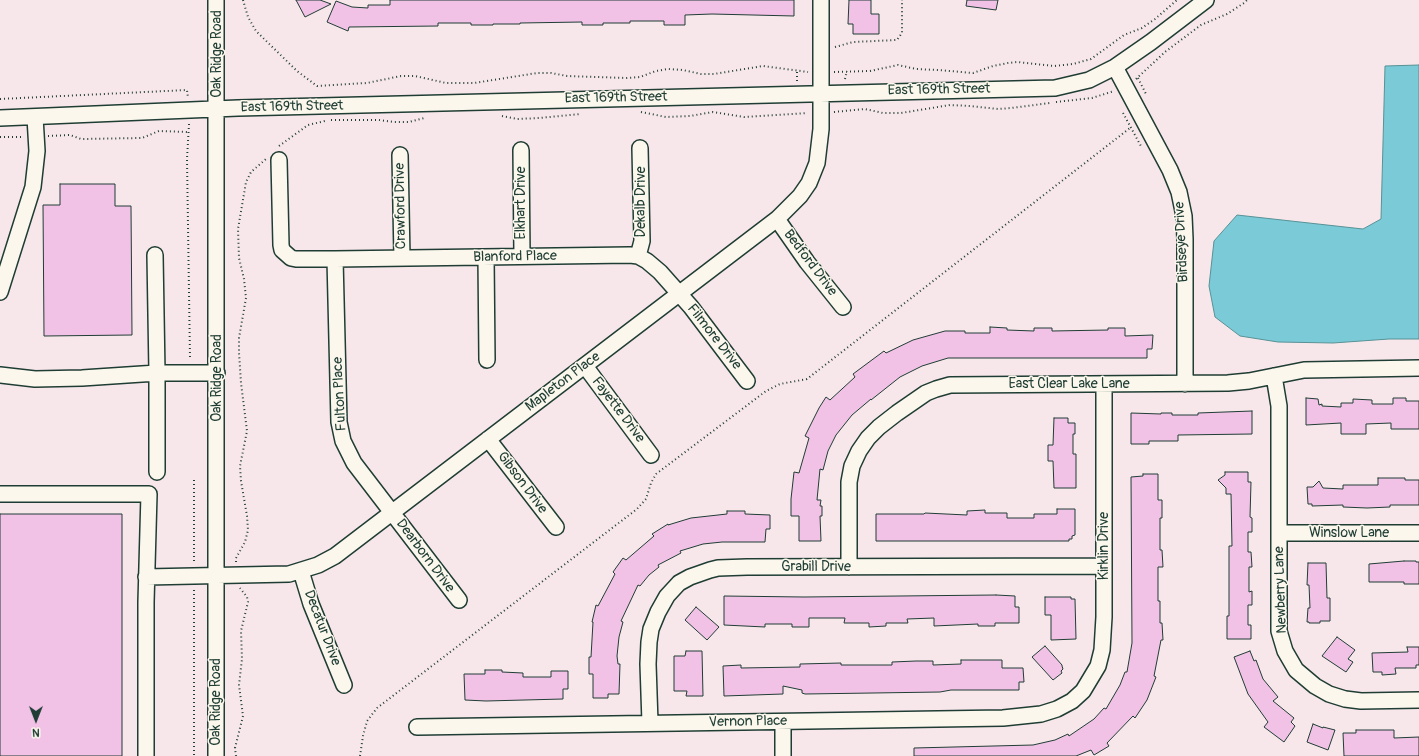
<!DOCTYPE html>
<html>
<head>
<meta charset="utf-8">
<style>
  body { margin:0 }
  #map { position:relative; width:1419px; height:756px; overflow:hidden; background:#f8e7ea; font-family:Pangolin,sans-serif }
  canvas { display:block }
  .north { position:absolute; left:16px; top:700px; width:40px; height:40px; -webkit-text-stroke:3px #fbf7ec; paint-order:stroke; rotate:180deg; font-size:11px; font-weight:700; line-height:16px; text-align:center; color:#1f3d34 }
  .north::after { content:''; display:block; margin:auto; width:14px; height:18px; background:#1f3d34; clip-path:polygon(50% 0,100% 100%,50% 72%,0 100%) }
</style>
</head>
<body>
<div id="map">
<canvas width="1419" height="756"></canvas>
<div class="north">N</div>
</div>
<script>
const ctx = document.querySelector('canvas').getContext('2d');
ctx.lineJoin = 'round';
function paint(path, color) { ctx.fillStyle = color; ctx.fill(path, 'evenodd'); }
const shape = rows => new Path2D(rows.map(r => 'M' + r).join(''));
function stroke(path, color, width, dash) { ctx.strokeStyle = color; ctx.lineWidth = width; ctx.lineCap = dash ? 'butt' : 'round'; ctx.setLineDash(dash || []); ctx.stroke(path); }
function write(font, color, halo, rows, align = 'center') {
  ctx.font = font + ' Pangolin,sans-serif'; ctx.lineWidth = 3; ctx.setLineDash([]); ctx.textBaseline = 'middle'; ctx.strokeStyle = halo; ctx.fillStyle = color; for (const [text, x, y, turn = 0] of rows) {
    ctx.save(); ctx.translate(x, y); ctx.rotate((+turn || 0) * Math.PI / 180); ctx.textAlign = isNaN(turn) ? turn : align; if (halo) ctx.strokeText(text, 0, 0); ctx.fillText(text, 0, 0); ctx.restore();
  }
}
const water = shape([
  [1419,65,1419,339,1389,339,1333,343,1278,342,1240,336,1215,317,1209,286,1214,241,1237,215,1363,229,1381,219,1385,66,1419,65]
]);
const building = shape([
  [296,0,320,0,331,4,305,17,296,0],
  [390,0,794,0,794,16,712,14,685,15,685,25,664,25,664,21,630,21,630,23,603,23,603,25,582,25,582,22,520,23,520,24,493,24,493,25,471,25,471,23,438,23,438,26,349,27,348,31,327,22,336,1,352,7,368,8,368,5,390,5,390,0],
  [849,0,871,0,871,14,879,14,879,34,853,34,853,24,848,24,849,0],
  [967,0,998,0,996,10,966,6,967,0],
  [60,184,115,184,115,206,131,206,132,335,44,336,43,205,60,205,60,184],
  [990,327,1007,328,1007,330,1034,331,1034,328,1052,328,1052,331,1108,330,1108,328,1125,328,1125,336,1153,335,1152,349,1147,349,1147,358,948,358,922,366,900,377,871,400,871,399,852,415,836,435,828,451,823,470,820,469,817,500,821,500,820,506,822,506,822,516,820,516,821,541,799,541,799,516,791,516,791,499,794,472,799,473,809,438,805,436,819,408,826,397,830,400,855,377,853,374,884,351,886,353,913,340,945,331,965,331,965,333,990,333,990,327],
  [1306,398,1318,399,1319,405,1322,404,1322,406,1341,407,1341,403,1353,403,1353,399,1372,400,1372,404,1393,404,1393,398,1406,398,1406,401,1419,401,1419,429,1391,429,1391,423,1366,424,1366,434,1341,434,1341,423,1306,425,1306,398],
  [1252,411,1252,434,1178,435,1178,441,1149,441,1149,444,1131,444,1131,413,1161,414,1161,413,1172,413,1172,415,1198,415,1198,413,1252,411],
  [1054,418,1068,418,1068,423,1075,423,1075,434,1073,434,1073,454,1076,454,1076,488,1054,488,1053,461,1048,461,1048,445,1053,445,1054,418],
  [1225,472,1248,472,1248,482,1251,482,1250,517,1252,518,1252,532,1248,532,1248,552,1251,552,1252,567,1249,567,1249,592,1252,591,1252,605,1248,605,1248,625,1251,625,1251,639,1227,639,1227,616,1229,616,1229,546,1232,546,1231,494,1226,494,1226,488,1218,480,1225,475,1225,472],
  [1143,474,1158,474,1158,500,1162,500,1162,518,1160,518,1160,550,1162,550,1163,567,1158,567,1158,601,1160,601,1160,623,1162,623,1163,640,1161,640,1154,676,1156,677,1147,700,1135,718,1133,716,1107,743,1109,746,1094,755,1091,750,1076,756,914,756,914,748,1033,745,1055,740,1068,734,1069,736,1094,719,1104,708,1106,709,1120,685,1125,672,1127,672,1132,643,1131,477,1143,476,1143,474],
  [1378,478,1405,478,1405,480,1419,480,1419,505,1390,505,1390,507,1367,508,1343,507,1343,505,1312,506,1312,504,1308,504,1307,487,1313,487,1319,481,1323,488,1343,489,1343,485,1378,485,1378,478],
  [1057,509,1075,509,1075,535,1072,536,1072,539,1069,539,1069,541,876,541,876,514,924,514,925,513,967,515,967,511,985,510,985,513,1007,513,1007,518,1034,518,1034,514,1057,514,1057,509],
  [727,511,745,511,745,514,770,515,770,529,766,529,765,542,722,542,703,544,680,551,681,553,658,565,659,567,649,575,640,586,638,585,621,621,623,622,619,637,617,656,618,664,620,664,619,694,608,694,608,698,593,698,593,674,589,674,589,657,591,657,593,622,592,622,596,605,598,606,615,574,613,572,623,558,626,560,654,536,652,534,668,524,668,525,691,518,727,514,727,511],
  [0,514,122,514,122,756,0,756,0,514],
  [1404,561,1416,561,1416,562,1419,562,1419,584,1404,584,1404,582,1369,582,1369,564,1404,561],
  [1308,563,1326,563,1327,598,1330,598,1330,621,1320,621,1320,623,1309,623,1309,622,1307,622,1308,608,1310,608,1309,585,1307,585,1308,563],
  [996,595,1015,596,1015,607,1019,607,1019,623,995,623,995,626,978,626,978,624,934,626,934,618,907,619,908,623,886,623,886,626,869,627,869,623,844,623,845,618,809,618,809,627,792,627,792,624,765,624,765,627,724,625,724,596,804,597,996,595],
  [1045,597,1071,597,1071,599,1075,599,1076,639,1051,640,1051,615,1045,615,1045,597],
  [696,607,719,627,707,640,685,620,696,607],
  [1337,637,1355,650,1348,659,1353,662,1346,672,1322,656,1337,637],
  [1045,646,1062,665,1062,666,1063,669,1061,671,1062,673,1053,680,1032,657,1045,646],
  [1407,647,1419,647,1419,665,1416,665,1416,668,1395,668,1396,674,1382,675,1382,672,1373,672,1372,653,1408,652,1407,647],
  [686,651,702,651,703,696,686,696,687,691,674,691,674,656,685,656,686,651],
  [1250,651,1254,661,1256,660,1263,679,1278,697,1273,701,1294,718,1291,722,1295,726,1284,742,1264,727,1268,722,1248,694,1234,657,1250,651],
  [961,660,1002,660,1002,668,1023,668,1024,682,1019,682,1019,690,951,690,940,692,805,694,802,693,802,690,783,686,783,694,724,696,723,666,741,665,741,668,800,667,800,664,841,663,841,665,892,665,892,662,916,661,933,661,933,665,961,664,961,660],
  [485,670,502,670,502,672,523,673,523,677,551,677,551,671,568,671,568,689,563,689,563,699,486,701,465,700,464,674,485,674,485,670],
  [1313,724,1323,728,1323,727,1335,730,1328,750,1307,742,1313,724],
  [1356,730,1394,730,1394,738,1419,737,1419,756,1344,756,1343,733,1356,733,1356,730]
]);
const path = shape([
  [243,0,248,17,256,31,297,71,317,86,367,83,401,76,415,76,446,83,474,83,537,73,551,73,567,76,626,78,640,77,656,71,668,69,683,70,701,74,714,74,763,66,808,72],
  [835,47,853,42,897,40,902,33,902,0],
  [834,72,870,71,898,65,916,69,938,70,973,73,993,66,1008,63,1017,62,1054,66,1073,64,1091,59,1124,35,1142,28,1155,19,1177,0],
  [1138,78,1146,94],
  [845,79,847,71],
  [1136,79,1165,52,1201,25,1227,14,1244,3,1247,0],
  [797,81,797,72],
  [0,99,187,90,188,98],
  [1056,102,1092,98,1114,91],
  [641,112,666,117,690,116,713,112,744,117,807,113],
  [834,112,865,109,883,113,901,113,950,105,970,106,998,109,1011,108,1050,103],
  [1123,113,1142,148],
  [502,116,517,119,539,118,581,114],
  [331,120,379,120,394,122,409,122,424,118],
  [189,124,187,159,190,359],
  [48,136,70,135,81,139,142,138,159,131,189,132],
  [0,137,24,137],
  [279,146,308,125,325,121],
  [194,480,194,563],
  [236,562,236,558,245,542,248,530,247,516,241,481,240,466,247,431,241,383,239,353,239,338,246,298,244,279,239,258,238,229,246,182,251,172,266,159],
  [194,590,194,756],
  [236,756,235,748,243,716,239,685,242,659,241,631,248,602,247,597,240,588],
  [360,756,363,736,367,721,377,708,637,509,646,499,651,483,656,474,766,391,780,384,807,379,1130,128]
]);
const minor = shape([
  [1115,67,1170,170,1179,192,1184,216,1185,239,1185,384],
  [0,118,238,108,1055,88,1089,80,1115,67,1151,42,1206,0],
  [521,150,522,256],
  [400,155,402,258],
  [279,160,281,245,282,250,291,258,296,259,335,259,630,255,638,256,647,261,660,272,691,307,747,381],
  [777,219,807,262,843,307],
  [155,255,157,373,157,472],
  [638,256,642,241,640,148],
  [486,257,487,360],
  [335,259,339,422,343,441,354,463,459,600],
  [0,292,33,187,37,151,35,117],
  [585,366,651,455],
  [0,375,35,379,82,378,157,373,217,373],
  [1274,376,1279,406,1279,631,1285,651,1296,670,1315,686,1329,694,1345,699,1361,701,1419,700],
  [488,439,556,527],
  [0,494,149,494,146,602,146,756],
  [1279,533,1419,533],
  [849,567,849,482,852,466,859,451,868,438,879,427,897,413,926,393,936,389,950,385,1228,383,1249,381,1304,370,1419,368],
  [301,571,311,604,344,685],
  [146,577,289,574,318,565,335,556,777,219,800,196,809,183,817,163,821,129,821,0],
  [783,722,783,756],
  [650,723,648,664,649,642,651,629,658,612,667,596,679,583,690,577,710,570,718,568,747,567,1104,566],
  [417,727,1003,718,1041,714,1057,709,1072,701,1083,691,1098,666,1102,650,1104,617,1104,384],
  [216,756,216,0]
]);
const streetNames = [
  ["Oak Ridge Road",217,54,-90],
  ["East 169th Street",939,90,-1],
  ["East 169th Street",616,98,-1],
  ["East 169th Street",292,107,-1],
  ["Dekalb Drive",641,202,-90],
  ["Elkhart Drive",521,203,-90],
  ["Crawford Drive",401,206,-91],
  ["Birdseye Drive",1182,242,-93],
  ["Blanford Place",515,257,-1],
  ["Bedford Drive",810,263,53],
  ["Filmore Drive",714,337,52],
  ["Oak Ridge Road",217,378,-90],
  ["Mapleton Place",563,382,-37],
  ["East Clear Lake Lane",1069,384],
  ["Fulton Place",340,394,-93],
  ["Fayette Drive",618,410,53],
  ["Gibson Drive",522,483,53],
  ["Winslow Lane",1349,533],
  ["Kirklin Drive",1104,546,-90],
  ["Dearborn Drive",425,556,53],
  ["Grabill Drive",816,567],
  ["Newberry Lane",1281,590,-92],
  ["Decatur Drive",322,628,69],
  ["Oak Ridge Road",216,702,-90],
  ["Vernon Place",748,722,-1]
];
paint(water, '#7bcad7');
stroke(water, '#569296', 1);
paint(building, '#f1c2e6');
stroke(building, '#1f3d34', 1);
stroke(minor, '#1f3d34', 18);
stroke(path, '#1f3d34', 2, [1, 3]);
stroke(minor, '#fbf7ec', 15);
write('14px', '#1f3d34', '#fbf7ec', streetNames);
</script>
</body>
</html>
